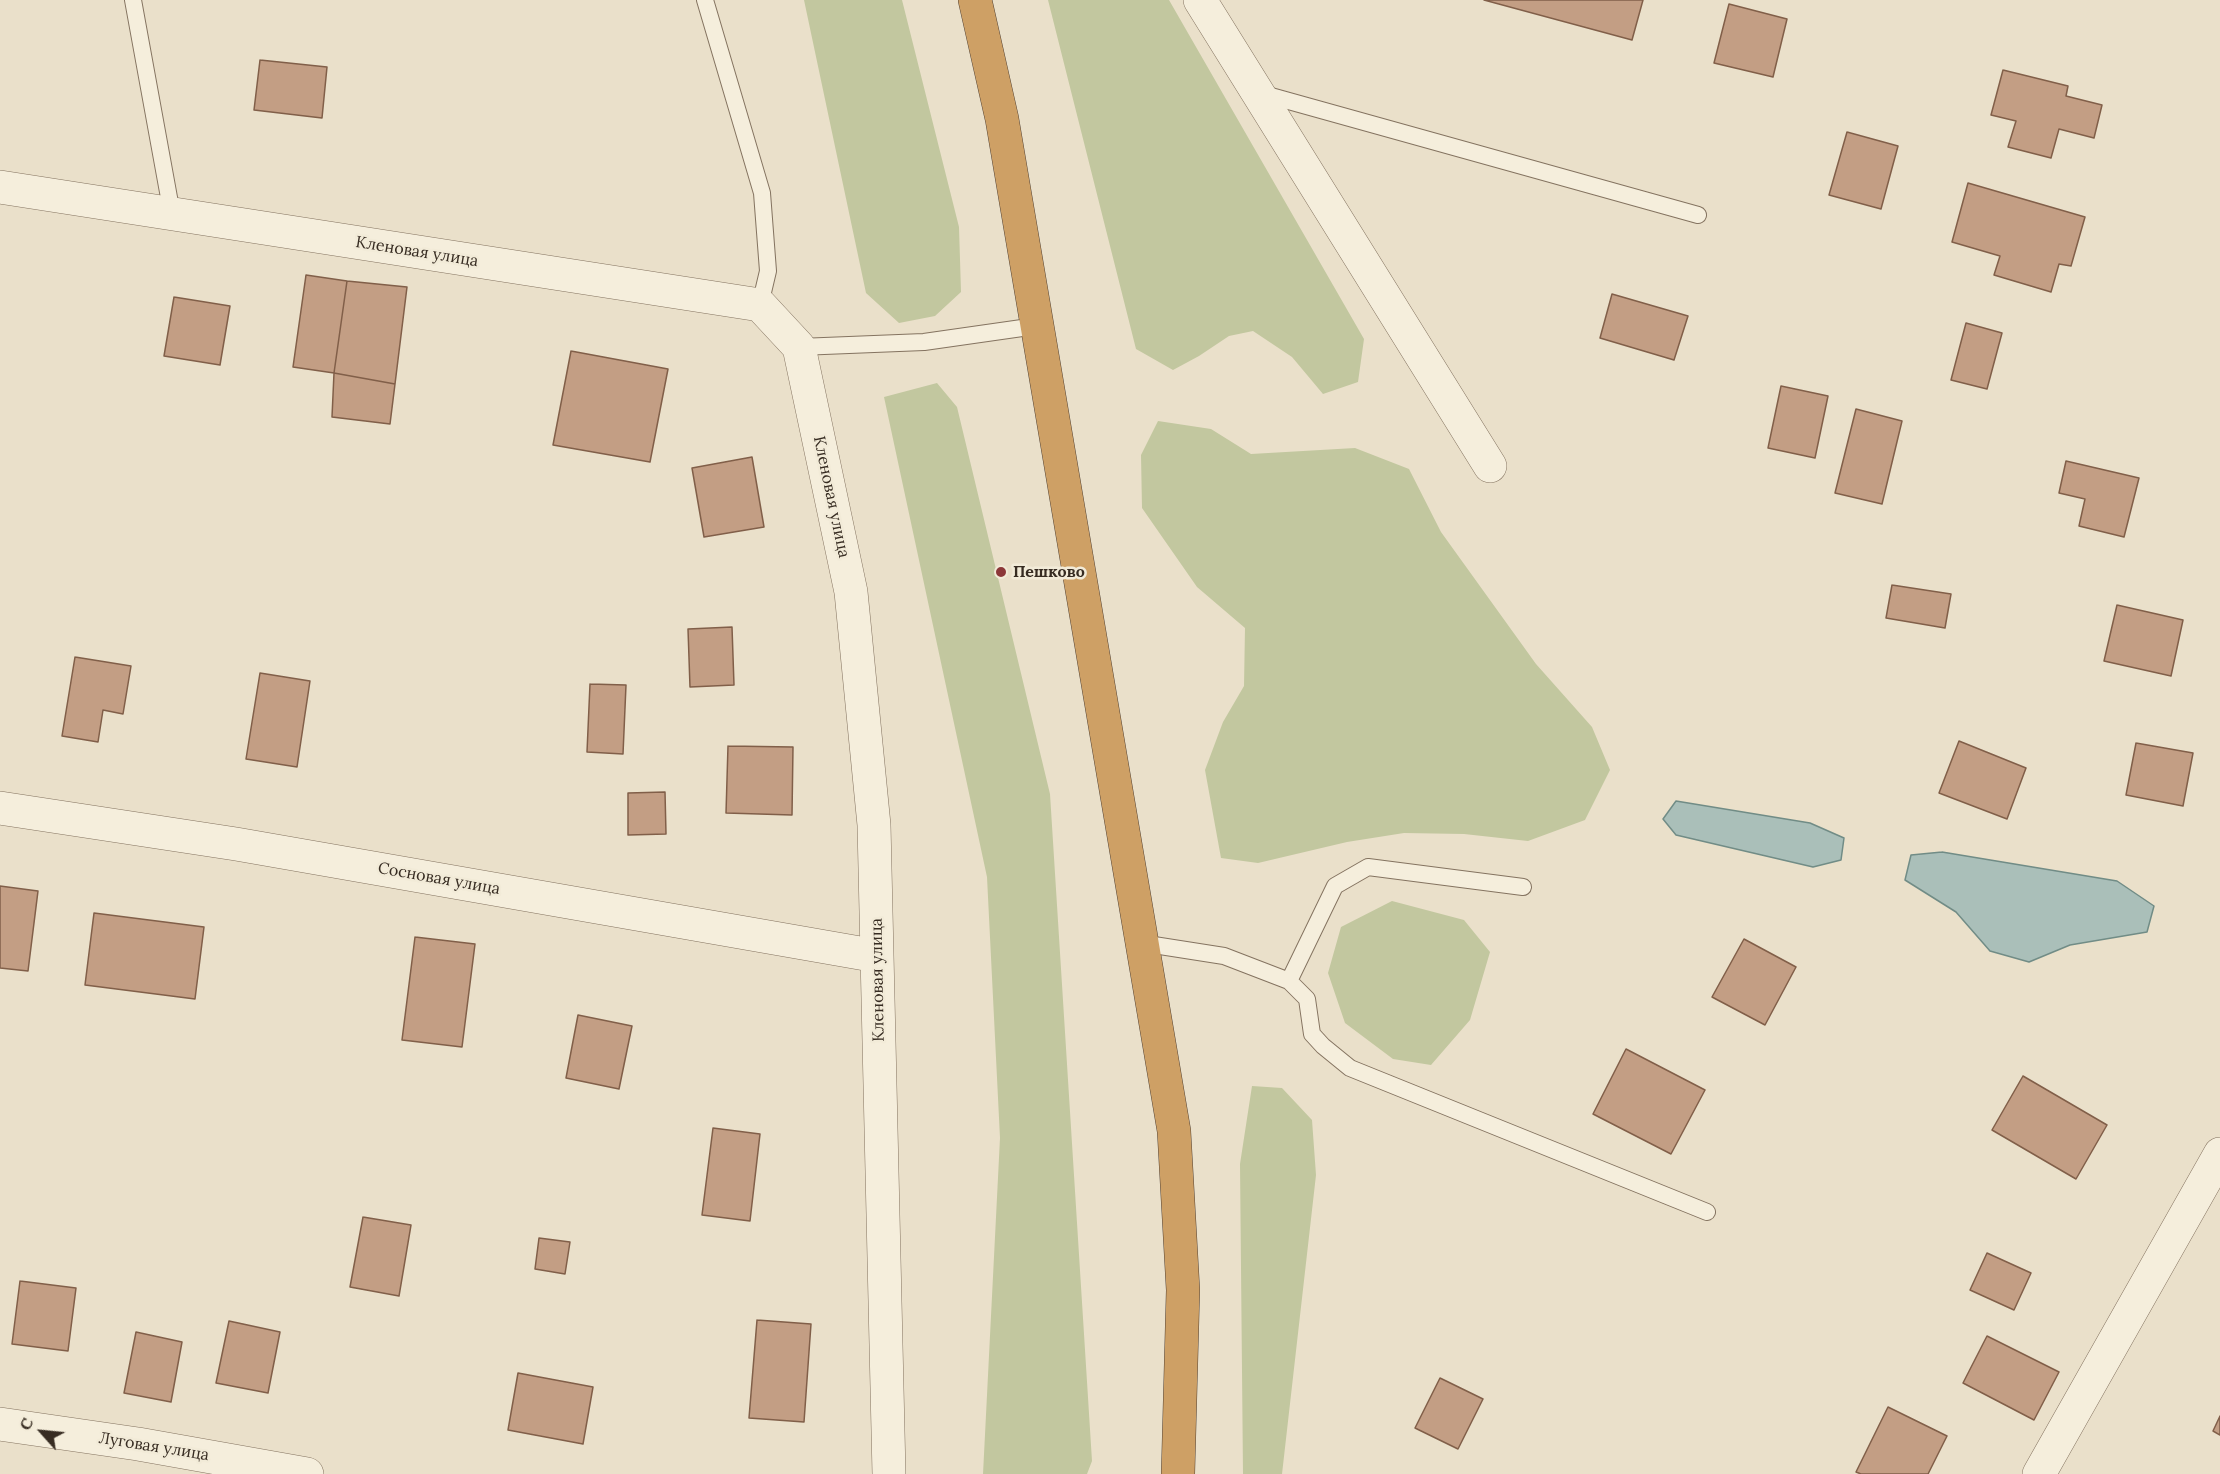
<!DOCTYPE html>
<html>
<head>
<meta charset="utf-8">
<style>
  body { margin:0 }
  #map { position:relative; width:2220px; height:1474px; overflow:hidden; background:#eae0ca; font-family:Lora,serif }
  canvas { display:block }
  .north { position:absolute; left:12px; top:1402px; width:60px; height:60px; -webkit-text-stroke:4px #f2ebd8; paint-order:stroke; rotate:297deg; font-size:16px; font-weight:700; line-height:24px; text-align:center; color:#372c22 }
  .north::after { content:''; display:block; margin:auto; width:21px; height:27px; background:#372c22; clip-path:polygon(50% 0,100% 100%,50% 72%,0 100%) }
</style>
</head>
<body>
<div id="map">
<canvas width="2220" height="1474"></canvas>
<div class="north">С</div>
</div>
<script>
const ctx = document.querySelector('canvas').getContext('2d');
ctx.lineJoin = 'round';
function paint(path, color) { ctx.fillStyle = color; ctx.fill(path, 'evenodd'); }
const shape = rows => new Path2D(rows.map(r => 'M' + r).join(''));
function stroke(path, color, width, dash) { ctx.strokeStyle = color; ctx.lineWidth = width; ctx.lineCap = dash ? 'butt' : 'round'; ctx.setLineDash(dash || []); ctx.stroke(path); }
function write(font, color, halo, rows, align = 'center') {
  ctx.font = font + ' Lora,serif'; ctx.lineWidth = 5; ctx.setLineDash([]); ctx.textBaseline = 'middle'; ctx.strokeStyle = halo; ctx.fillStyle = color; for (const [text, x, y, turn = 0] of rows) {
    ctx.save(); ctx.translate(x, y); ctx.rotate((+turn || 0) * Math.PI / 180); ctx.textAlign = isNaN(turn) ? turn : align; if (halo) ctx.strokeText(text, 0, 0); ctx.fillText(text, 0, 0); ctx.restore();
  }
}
const green = shape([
  [804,0,902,0,959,227,961,292,935,316,899,323,866,293],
  [1048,0,1169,0,1364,339,1358,382,1323,394,1292,357,1253,331,1229,336,1199,356,1173,370,1136,349],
  [937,383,957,407,1050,794,1092,1461,1087,1474,983,1474,1000,1138,987,877,884,397],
  [1158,421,1211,429,1251,454,1355,448,1409,469,1441,532,1536,664,1592,727,1610,770,1585,820,1528,841,1464,834,1404,833,1347,842,1258,863,1221,858,1205,770,1223,722,1244,686,1245,628,1197,587,1142,508,1141,455],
  [1392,901,1464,920,1490,952,1470,1020,1431,1065,1393,1059,1345,1023,1328,973,1341,927],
  [1252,1086,1282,1088,1312,1120,1316,1175,1282,1474,1243,1474,1240,1164]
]);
const water = shape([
  [1676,801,1810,823,1844,838,1841,860,1813,867,1676,835,1663,819,1676,801],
  [1942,852,2117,881,2154,906,2147,932,2070,945,2029,962,1990,951,1956,912,1905,880,1911,855,1942,852]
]);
const building = shape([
  [1484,0,1643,0,1632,40,1484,0],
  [1729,4,1787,19,1773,77,1714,63,1729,4],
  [260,60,327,67,322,118,254,110,260,60],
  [2003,70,2068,86,2066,96,2102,105,2094,138,2059,129,2051,158,2008,147,2016,121,1991,115,2003,70],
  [1847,132,1898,146,1881,209,1829,195,1847,132],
  [1968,183,2085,217,2071,266,2059,264,2051,292,1994,275,2000,256,1952,242,1968,183],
  [306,275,347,281,334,373,293,367,306,275],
  [347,281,407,287,395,384,334,373,347,281],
  [1612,294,1688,316,1674,360,1600,338,1612,294],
  [174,297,230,306,220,365,164,356,174,297],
  [1966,323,2002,333,1987,389,1951,380,1966,323],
  [571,351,668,369,650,462,553,445,571,351],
  [334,373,395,384,390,424,332,417,334,373],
  [1781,386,1828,396,1815,458,1768,448,1781,386],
  [1856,409,1902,421,1882,504,1835,493,1856,409],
  [752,457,764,527,704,537,692,468,752,457],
  [2066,461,2139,478,2124,537,2079,526,2085,499,2059,493,2066,461],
  [1892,585,1951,594,1945,628,1886,618,1892,585],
  [2117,605,2183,620,2171,676,2104,661,2117,605],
  [732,627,734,685,690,687,688,629,732,627],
  [75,657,131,666,123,714,103,710,98,742,62,736,75,657],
  [260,673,310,681,297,767,246,759,260,673],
  [590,684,626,685,623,754,587,752,590,684],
  [1959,741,2026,768,2007,819,1939,793,1959,741],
  [2136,743,2193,753,2183,806,2126,795,2136,743],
  [728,746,793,747,792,815,726,813,728,746],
  [665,792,666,834,628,835,628,793,665,792],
  [0,886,38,891,28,971,0,968,0,886],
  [94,913,204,927,195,999,85,985,94,913],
  [415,937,475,944,462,1047,402,1040,415,937],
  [1744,939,1796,967,1765,1025,1712,997,1744,939],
  [578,1015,632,1026,619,1089,566,1078,578,1015],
  [1626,1049,1705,1090,1671,1154,1593,1114,1626,1049],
  [2023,1076,2107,1125,2076,1179,1992,1130,2023,1076],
  [713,1128,760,1134,750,1221,702,1215,713,1128],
  [363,1217,411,1225,399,1296,350,1287,363,1217],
  [539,1238,570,1242,565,1274,535,1269,539,1238],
  [1987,1253,2031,1273,2014,1310,1970,1290,1987,1253],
  [20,1281,76,1288,68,1351,12,1344,20,1281],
  [757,1320,811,1324,804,1422,749,1418,757,1320],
  [229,1321,280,1332,268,1393,216,1383,229,1321],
  [136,1332,182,1342,171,1402,124,1393,136,1332],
  [1987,1336,2059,1372,2034,1420,1963,1383,1987,1336],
  [518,1373,593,1387,583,1444,508,1430,518,1373],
  [1440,1378,1483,1399,1458,1449,1415,1428,1440,1378],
  [1888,1407,1947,1436,1928,1474,1861,1474,1856,1472,1888,1407],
  [2220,1416,2220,1435,2213,1431,2220,1416]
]);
const lane = shape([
  [133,0,172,214],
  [705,0,762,193,768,271,760,305],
  [1260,93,1698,215],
  [799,347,924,342,1036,326],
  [1141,943,1224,956,1289,981,1307,999,1312,1034,1323,1046,1350,1068,1707,1212],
  [1289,981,1335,886,1368,867,1523,887]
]);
const street = shape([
  [1200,0,1490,466],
  [0,187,760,305,799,347,851,592,874,825,889,1474],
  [0,808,236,844,877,956],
  [0,1424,138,1444,307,1474],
  [2039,1474,2220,1154]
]);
const highway = shape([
  [975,0,1002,119,1174,1131,1183,1290,1178,1474]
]);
const markers = [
  [1001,572,6,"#8c3738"]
];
const streetNames = [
  ["Кленовая улица",417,252,9],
  ["Кленовая улица",831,497,78],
  ["Сосновая улица",439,879,10],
  ["Кленовая улица",878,980,-91],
  ["Луговая улица",154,1447,9]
];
const poiNames = [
  ["Пешково",1013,572]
];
paint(green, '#c2c79f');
paint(water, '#aabfb9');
stroke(water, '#718c86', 1.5);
paint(building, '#c39e84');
stroke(building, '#815f49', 1.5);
stroke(lane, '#847360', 18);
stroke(street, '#847360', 34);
stroke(highway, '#534234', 34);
stroke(lane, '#f5eedc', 16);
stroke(street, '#f5eedc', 33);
stroke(highway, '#cea065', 33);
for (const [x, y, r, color] of markers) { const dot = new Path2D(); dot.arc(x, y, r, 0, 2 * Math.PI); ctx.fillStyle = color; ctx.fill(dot); stroke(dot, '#f2ebd8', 2); }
write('16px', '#372c22', '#f2ebd8', streetNames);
write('bold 16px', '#372c22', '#f2ebd8', poiNames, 'left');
</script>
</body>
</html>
